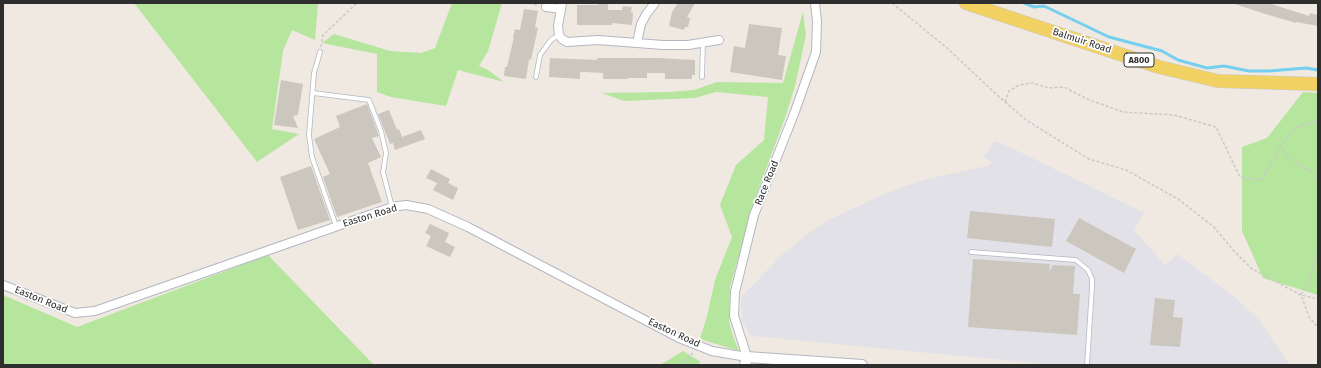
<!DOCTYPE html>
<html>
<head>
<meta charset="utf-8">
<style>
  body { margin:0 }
  #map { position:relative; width:1321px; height:368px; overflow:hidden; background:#efe9e1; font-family:"Fira Sans",sans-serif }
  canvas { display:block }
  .frame { position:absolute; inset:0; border:4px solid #2e2e2e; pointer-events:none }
</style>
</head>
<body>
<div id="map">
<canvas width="1321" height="368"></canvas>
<div class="frame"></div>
</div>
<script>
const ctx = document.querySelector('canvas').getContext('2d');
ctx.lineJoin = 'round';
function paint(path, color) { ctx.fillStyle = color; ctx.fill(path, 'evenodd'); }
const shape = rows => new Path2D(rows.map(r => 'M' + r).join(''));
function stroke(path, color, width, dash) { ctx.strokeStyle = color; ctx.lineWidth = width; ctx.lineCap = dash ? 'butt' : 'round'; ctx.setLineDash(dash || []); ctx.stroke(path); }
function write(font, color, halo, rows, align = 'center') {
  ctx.font = font + ' "Fira Sans",sans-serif'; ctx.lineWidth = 3.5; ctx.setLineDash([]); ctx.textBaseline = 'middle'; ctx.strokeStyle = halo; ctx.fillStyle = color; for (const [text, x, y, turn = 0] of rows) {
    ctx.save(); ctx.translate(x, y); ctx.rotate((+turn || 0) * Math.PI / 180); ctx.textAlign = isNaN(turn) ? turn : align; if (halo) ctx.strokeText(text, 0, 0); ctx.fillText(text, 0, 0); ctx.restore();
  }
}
const industrial = shape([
  [994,141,1018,151,1144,213,1134,230,1165,265,1178,254,1237,299,1259,320,1290,365,1056,365,751,336,742,321,741,297,784,253,810,232,829,220,886,193,923,180,987,166,992,162,984,157]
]);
const green = shape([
  [134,3,318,3,315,40,292,30,283,51,272,129,299,134,257,162],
  [452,3,502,3,488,51,479,66,488,70,504,82,458,70,446,106,391,97,377,92,377,54,322,43,334,34,390,51,421,53,435,48],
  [803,12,806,35,795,86,785,118,758,190,730,287,729,322,733,336,739,351,700,339,707,316,715,280,732,237,720,205,736,165,764,140,768,97,716,92,695,98,624,101,602,93,670,92,694,90,717,82,783,83],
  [1303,92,1318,93,1318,295,1263,278,1242,231,1242,147,1267,138],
  [268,255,374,365,3,365,3,295,77,327],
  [683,351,701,362,697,365,660,365]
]);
const stream = shape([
  [1024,3,1034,7,1044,6,1109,37,1162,51,1178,60,1207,68,1224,66,1249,71,1269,71,1306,68,1318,70]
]);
const building = shape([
  [598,3,608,3,608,10,622,10,623,6,632,7,631,12,633,13,632,25,612,23,612,25,577,25,577,5,598,5],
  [678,3,695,3,687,17,690,18,688,27,685,27,684,30,669,26,672,12],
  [1235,3,1268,3,1309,16,1310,13,1318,15,1318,26,1296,22,1296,23,1262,13,1235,4],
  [524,9,538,11,535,27,538,28,531,60,529,59,526,79,504,76,505,67,507,67,514,37,513,37,515,29,520,30],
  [749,24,782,28,778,55,786,56,782,80,730,72,734,46,745,48],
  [550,58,597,60,597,58,658,58,695,60,695,75,692,75,692,79,665,79,665,73,647,73,647,78,628,78,628,79,603,79,603,73,585,72,580,72,580,79,549,77],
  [281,80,303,84,298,115,293,116,298,128,274,125],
  [367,104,379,136,372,138,381,157,368,163,382,202,337,217,323,177,330,174,314,139,340,127,336,116],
  [389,110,397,130,399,129,402,137,421,130,425,139,395,150,393,143,390,144,378,114],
  [311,166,330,220,298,230,280,177],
  [431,169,450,179,448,183,458,188,453,200,433,190,437,183,426,178],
  [970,211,1055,219,1052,247,967,238],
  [1079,218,1136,249,1124,273,1066,241],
  [430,224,449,233,445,242,455,247,450,257,426,246,431,236,425,233],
  [973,259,1050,264,1049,272,1053,265,1075,266,1073,294,1080,294,1077,335,968,327],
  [1155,298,1175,300,1173,317,1183,318,1180,347,1150,345]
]);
const path = shape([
  [529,3,537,5],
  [892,3,947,48,996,94,1026,120,1089,159,1126,170,1178,199,1214,227,1234,251,1252,269,1301,295,1309,317,1318,327],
  [321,47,323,35,357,3],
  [1005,102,1009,91,1019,85,1033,83,1048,88,1064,87,1087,99,1123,112,1174,115,1216,127,1240,177,1255,180,1262,179,1281,145],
  [1318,120,1295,128,1281,145,1287,157,1315,174,1318,182],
  [1318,250,1311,275,1301,295,1318,299],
  [680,365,693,353]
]);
const service = shape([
  [320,52,314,73,309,135,312,157,336,226],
  [536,77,540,55,551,40,559,35],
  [702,77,703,43],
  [313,93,369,100,381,131,386,153,383,172,392,207],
  [971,252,1076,260,1088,270,1092,279,1092,287,1087,365]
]);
const minor = shape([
  [562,3,558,26,559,35,562,39,567,42,598,40,663,45,688,45,719,40],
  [546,7,561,9],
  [637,43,641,24,647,13,655,3],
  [3,285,75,313,95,311,392,207,406,205,428,209,468,227,679,338,712,351,747,357,734,316,735,292,754,215,794,114,816,52,817,21,815,3]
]);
const tertiary = shape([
  [745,365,747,357,862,365]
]);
const primary = shape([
  [966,3,1159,67,1218,81,1318,84]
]);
const shields = [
  [1139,60,30]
];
const shieldNames = [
  ["A800",1139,60]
];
const streetNames = [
  ["Balmuir Road",1082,41,18],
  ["Race Road",767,183,-68],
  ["Easton Road",370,216,-17],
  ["Easton Road",41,300,22],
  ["Easton Road",674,333,25]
];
paint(industrial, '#e3e1e8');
paint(green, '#b6e59e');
stroke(stream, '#75cff0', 3);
paint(building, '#cbc7bf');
stroke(service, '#b4b7c1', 5.5);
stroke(minor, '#b4b7c1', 10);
stroke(tertiary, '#b4b7c1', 12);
stroke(primary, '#c9c9c9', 14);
stroke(path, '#c9c9c9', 1.5, [3, 2]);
stroke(service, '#fff', 4);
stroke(minor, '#fff', 8);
stroke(tertiary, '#fff', 10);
stroke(primary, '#f2d163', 13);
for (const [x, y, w] of shields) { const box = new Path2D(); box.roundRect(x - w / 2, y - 7, w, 14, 3); ctx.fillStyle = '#fff'; ctx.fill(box); stroke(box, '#2e2e2e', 1); }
write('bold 9px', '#2e2e2e', null, shieldNames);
write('10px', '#2e2e2e', '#fff', streetNames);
</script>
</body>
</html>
